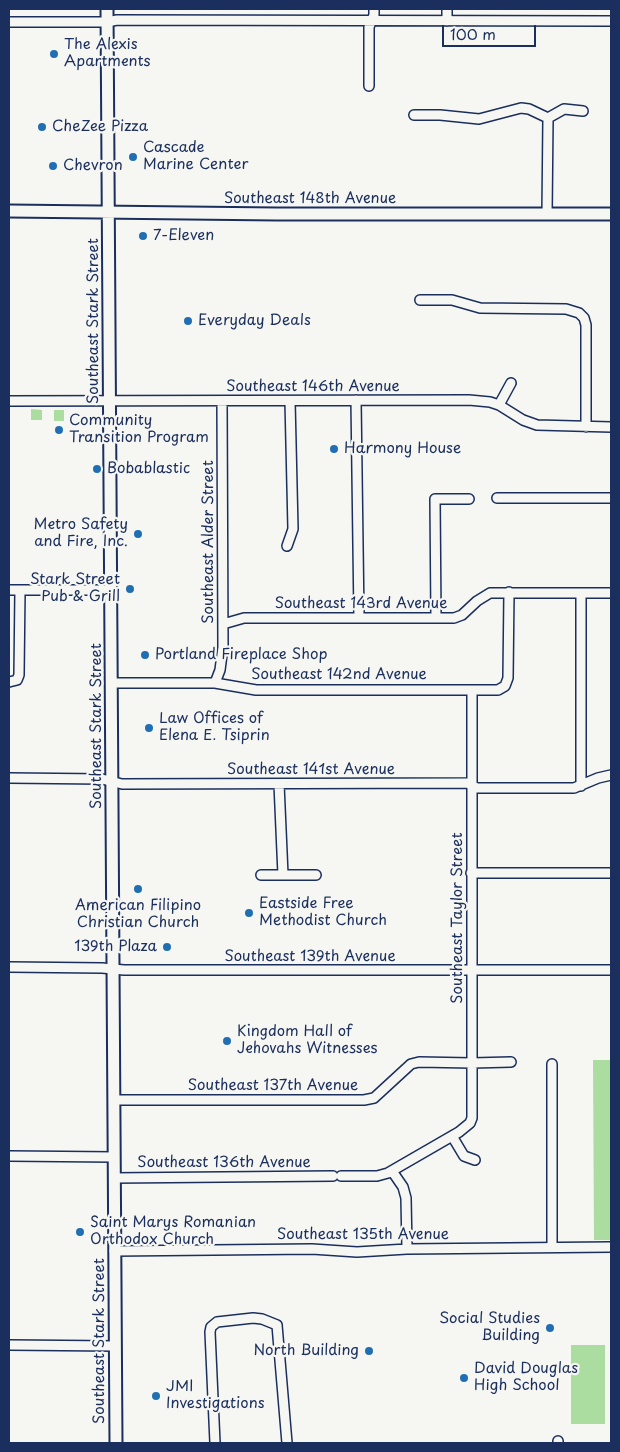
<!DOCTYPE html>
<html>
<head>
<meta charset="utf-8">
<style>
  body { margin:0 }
  #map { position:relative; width:620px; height:1452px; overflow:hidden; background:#f6f6f2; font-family:"Playpen Sans",sans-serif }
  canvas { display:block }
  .frame { position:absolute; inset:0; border:10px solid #1b2f5e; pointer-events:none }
  .scale { position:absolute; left:442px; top:25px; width:94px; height:22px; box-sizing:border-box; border:2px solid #1b2f5e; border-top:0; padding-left:6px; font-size:15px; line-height:18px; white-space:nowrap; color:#1b2f5e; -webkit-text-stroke:4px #f6f6f2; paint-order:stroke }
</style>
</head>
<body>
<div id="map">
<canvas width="620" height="1452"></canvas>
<div class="frame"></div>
<div class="scale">100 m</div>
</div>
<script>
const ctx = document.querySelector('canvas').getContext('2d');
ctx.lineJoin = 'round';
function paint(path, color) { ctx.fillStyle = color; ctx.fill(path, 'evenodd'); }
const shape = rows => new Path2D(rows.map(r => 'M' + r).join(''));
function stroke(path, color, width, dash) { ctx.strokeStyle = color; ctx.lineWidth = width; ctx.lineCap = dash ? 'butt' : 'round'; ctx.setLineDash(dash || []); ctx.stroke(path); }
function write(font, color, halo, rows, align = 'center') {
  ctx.font = font + ' "Playpen Sans",sans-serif'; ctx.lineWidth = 4.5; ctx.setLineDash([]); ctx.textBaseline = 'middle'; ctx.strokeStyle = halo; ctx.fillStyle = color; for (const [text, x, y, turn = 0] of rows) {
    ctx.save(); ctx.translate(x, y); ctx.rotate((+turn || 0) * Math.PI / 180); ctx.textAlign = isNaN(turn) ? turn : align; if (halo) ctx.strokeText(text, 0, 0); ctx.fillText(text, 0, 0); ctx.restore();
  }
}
const green = shape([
  [31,409,42,410,42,420,31,420],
  [54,410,64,410,64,421,54,421],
  [593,1060,611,1060,611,1240,594,1240],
  [571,1345,605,1345,605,1424,571,1424]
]);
const minor = shape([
  [447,9,447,21],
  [9,22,107,22,117,20,611,21],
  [369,86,369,27,374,15,374,9],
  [414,115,440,115,479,119,521,108,529,109,548,118],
  [548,118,564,109,583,111],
  [547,214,548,118],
  [420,300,452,300,480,308,566,309,579,313,584,318,586,325,586,427],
  [356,400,359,618],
  [9,401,469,400,490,402,499,405,523,420,537,425,611,427],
  [499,405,511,383],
  [497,498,611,498],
  [287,546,293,529,290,401],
  [9,590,111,590],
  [581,593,581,786],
  [436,618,435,499,469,499],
  [223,624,244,618,454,618,462,615,477,601,490,593,611,593],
  [9,682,17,680,19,675,20,590],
  [112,683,215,683,256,690,498,690,505,686,508,678,509,592],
  [215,683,220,670,223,647,222,401],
  [9,778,102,779,122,784,467,783,477,788,574,788,598,778,611,775],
  [279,784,283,875],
  [471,873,611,873],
  [261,875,316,875],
  [9,967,102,968,124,970,611,970],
  [552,1064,552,1247],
  [114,1100,364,1100,374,1098,411,1064,419,1062,472,1063,511,1062],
  [452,1136,464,1156,475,1160],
  [9,1156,114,1157],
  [392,1171,403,1187,406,1198,407,1249],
  [341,1176,377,1176,388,1173,459,1132,470,1123,472,1118,472,690],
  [114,1178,333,1176],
  [114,1251,312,1249,357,1252,407,1249,611,1247],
  [9,1345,115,1346],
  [558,1441,558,1443],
  [215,1443,210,1332,211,1327,217,1322,253,1318,262,1319,277,1325,287,1443]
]);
const major = shape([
  [107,9,116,1443],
  [9,211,277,214,611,214]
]);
const markers = [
  [54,54,5,"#1f6fb2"],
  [42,127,5,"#1f6fb2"],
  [133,157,5,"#1f6fb2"],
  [53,166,5,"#1f6fb2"],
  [143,236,5,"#1f6fb2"],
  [188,321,5,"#1f6fb2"],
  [59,430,5,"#1f6fb2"],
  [334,449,5,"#1f6fb2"],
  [97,469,5,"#1f6fb2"],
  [138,534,5,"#1f6fb2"],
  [130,589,5,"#1f6fb2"],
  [145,655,5,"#1f6fb2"],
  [149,728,5,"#1f6fb2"],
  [138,889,5,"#1f6fb2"],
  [249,913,5,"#1f6fb2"],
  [167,947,5,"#1f6fb2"],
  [227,1041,5,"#1f6fb2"],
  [80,1232,5,"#1f6fb2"],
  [550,1328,5,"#1f6fb2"],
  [369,1351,5,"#1f6fb2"],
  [464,1378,5,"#1f6fb2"],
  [156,1396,5,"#1f6fb2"]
];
const poiNames = [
  ["The Alexis",64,45],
  ["Apartments",64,62],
  ["CheZee Pizza",52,127],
  ["Cascade",143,148],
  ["Marine Center",143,165],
  ["Chevron",63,166],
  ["7-Eleven",153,236],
  ["Everyday Deals",198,321],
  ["Community",69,421],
  ["Transition Program",69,438],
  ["Harmony House",344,449],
  ["Bobablastic",107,469],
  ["Metro Safety",128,525,"right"],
  ["and Fire, Inc.",128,542,"right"],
  ["Stark Street",120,580,"right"],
  ["Pub & Grill",120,597,"right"],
  ["Portland Fireplace Shop",155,655],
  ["Law Offices of",159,719],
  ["Elena E. Tsiprin",159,736],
  ["Eastside Free",259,904],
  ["Methodist Church",259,921],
  ["American Filipino",138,906,"center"],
  ["Christian Church",138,923,"center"],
  ["139th Plaza",157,947,"right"],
  ["Kingdom Hall of",237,1032],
  ["Jehovahs Witnesses",237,1049],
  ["Saint Marys Romanian",90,1223],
  ["Orthodox Church",90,1240],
  ["Social Studies",540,1319,"right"],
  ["Building",540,1336,"right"],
  ["North Building",359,1351,"right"],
  ["David Douglas",474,1369],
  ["High School",474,1386],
  ["JMI",166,1387],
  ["Investigations",166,1404]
];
const streetNames = [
  ["Southeast 148th Avenue",310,199],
  ["Southeast Stark Street",94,321,-90],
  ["Southeast 146th Avenue",313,387],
  ["Southeast Alder Street",209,542,-90],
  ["Southeast 143rd Avenue",361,604],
  ["Southeast 142nd Avenue",339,675],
  ["Southeast Stark Street",97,726,-90],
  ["Southeast 141st Avenue",311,770],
  ["Southeast Taylor Street",458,918,-90],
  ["Southeast 139th Avenue",310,957],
  ["Southeast 137th Avenue",273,1086],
  ["Southeast 136th Avenue",224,1163],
  ["Southeast 135th Avenue",363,1235],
  ["Southeast Stark Street",100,1341,-90]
];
paint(green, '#aadd9f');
stroke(minor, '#1b2f5e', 12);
stroke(major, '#1b2f5e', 15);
stroke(minor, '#f6f6f2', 9);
stroke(major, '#f6f6f2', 11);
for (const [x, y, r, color] of markers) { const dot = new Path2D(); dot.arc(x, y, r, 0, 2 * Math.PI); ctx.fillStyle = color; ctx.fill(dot); stroke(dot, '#f6f6f2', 2); }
write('15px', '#1b2f5e', '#f6f6f2', poiNames, 'left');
write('15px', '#1b2f5e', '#f6f6f2', streetNames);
</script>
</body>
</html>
